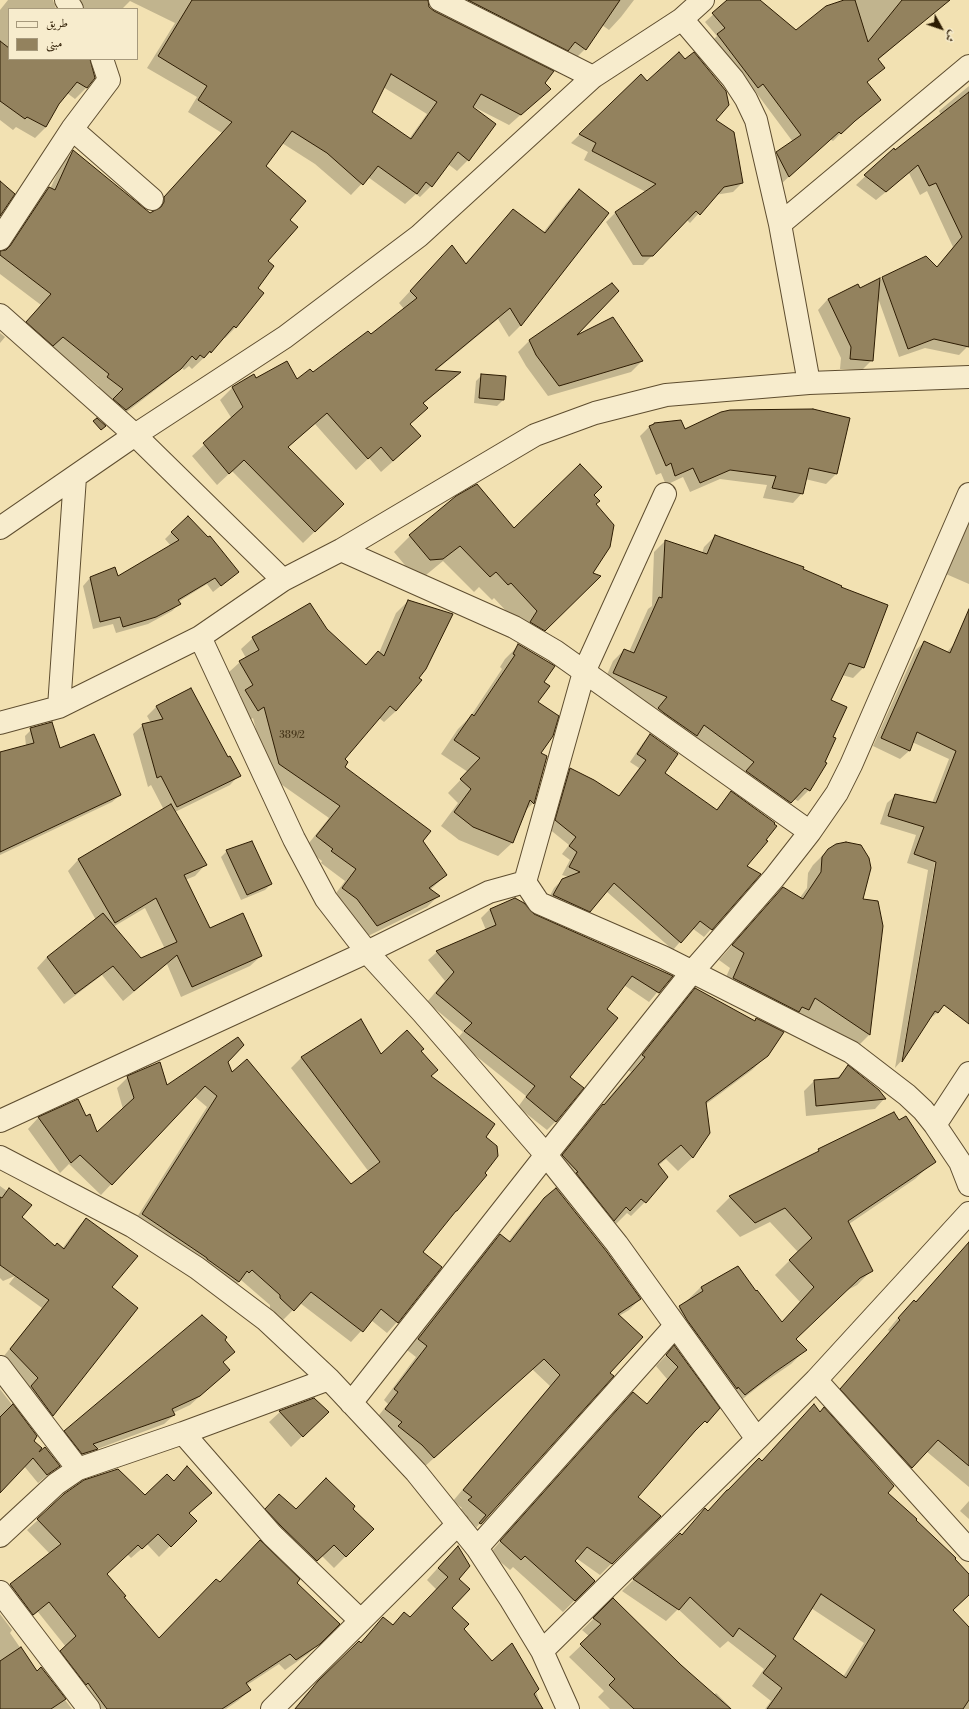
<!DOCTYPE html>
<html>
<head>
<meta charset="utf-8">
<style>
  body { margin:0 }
  #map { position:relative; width:969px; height:1709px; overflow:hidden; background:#f2e1b2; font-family:"Libre Bodoni",Amiri,serif }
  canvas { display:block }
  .legend { position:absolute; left:8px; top:8px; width:130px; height:52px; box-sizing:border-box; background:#f7eccd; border:1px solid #a6997c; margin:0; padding:5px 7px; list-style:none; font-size:12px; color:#2d1c03 }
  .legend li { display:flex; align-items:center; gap:8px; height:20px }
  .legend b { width:20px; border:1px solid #a6997c }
  .north { position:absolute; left:921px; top:8px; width:40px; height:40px; -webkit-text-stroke:3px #f7eccd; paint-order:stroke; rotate:130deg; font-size:11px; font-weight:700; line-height:16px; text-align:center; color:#2d1c03 }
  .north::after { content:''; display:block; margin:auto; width:14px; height:18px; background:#2d1c03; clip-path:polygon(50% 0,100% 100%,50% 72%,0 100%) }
</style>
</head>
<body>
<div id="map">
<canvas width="969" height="1709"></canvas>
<ul class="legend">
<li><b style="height:5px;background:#f7eccd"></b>طريق</li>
<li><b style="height:11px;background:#93825e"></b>مبنى</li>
</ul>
<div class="north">ش</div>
</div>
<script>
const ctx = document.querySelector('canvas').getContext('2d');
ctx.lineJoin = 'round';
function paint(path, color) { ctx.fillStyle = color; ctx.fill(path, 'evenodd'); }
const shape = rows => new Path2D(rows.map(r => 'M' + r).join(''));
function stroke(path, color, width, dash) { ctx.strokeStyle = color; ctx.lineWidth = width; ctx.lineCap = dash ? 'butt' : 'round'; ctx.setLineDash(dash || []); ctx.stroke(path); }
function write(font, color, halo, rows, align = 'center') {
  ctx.font = font + ' "Libre Bodoni",serif'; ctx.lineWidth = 3; ctx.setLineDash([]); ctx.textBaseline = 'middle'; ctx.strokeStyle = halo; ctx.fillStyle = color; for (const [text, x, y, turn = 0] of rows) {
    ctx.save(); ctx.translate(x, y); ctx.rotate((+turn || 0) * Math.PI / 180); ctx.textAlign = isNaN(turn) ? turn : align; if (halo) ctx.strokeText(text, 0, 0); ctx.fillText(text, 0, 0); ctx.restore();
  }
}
const shadow = shape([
  [8,0,53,0,56,9,9,9,9,59,89,59,86,88,75,99,67,93,58,104,46,127,35,138,16,127,13,130,0,120,0,10],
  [61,0,386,0,544,83,550,89,509,125,474,107,468,160,457,171,448,164,431,186,420,197,416,194,405,204,368,177,351,195,315,164,282,143,265,166,289,220,267,262,257,288,236,327,225,338,223,337,210,352,192,369,189,366,184,370,181,367,168,380,115,421,97,388,99,386,52,347,16,333,41,305,0,274,0,253,4,251,38,199,49,188,50,189,62,163,73,152,150,214,153,212,153,209,222,133,188,112,197,97,147,68,175,23,130,1,122,9,68,9],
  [383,87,427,114,409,139,370,113],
  [436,0,634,0,621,17,609,30,602,25,585,49,573,61],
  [729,0,758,0,796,32,848,0,924,0,936,10,878,60,884,68,866,83,880,100,846,128,833,141,830,139,781,184,769,160,793,142,755,91,749,95,710,43,717,36,705,22],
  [641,75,647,82,715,120,742,183,733,192,715,195,690,223,687,220,643,265,633,265,606,222,615,213,646,192,584,160,588,152,571,143],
  [969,86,969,345,959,355,925,348,899,357,878,298,872,360,862,370,840,369,841,358,818,310,828,299,879,281,883,278,936,268,953,247,927,191,920,195,909,173,876,200,856,185,894,149,895,151,941,115,939,111],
  [579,190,608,213,520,326,509,337,498,319,435,371,459,373,423,404,409,424,420,436,408,448,381,472,369,458,356,470,315,424,287,448,343,504,303,543,232,471,217,485,192,456,232,419,220,400,232,388,254,376,256,379,297,380,312,374,370,336,404,309,399,303,441,258,465,264,502,222,543,233,567,202],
  [0,333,5,337,0,343],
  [573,338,642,361,631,372,548,396,526,366,518,352,529,341],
  [482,375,503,400,497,406,474,403,476,381],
  [650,426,684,430,836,474,826,484,805,479,802,493,793,503,763,498,767,485,720,479,690,492,683,477,666,485,661,473,656,475,640,436],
  [593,495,594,504,559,616,528,646,521,627,494,598,492,600,479,587,474,592,443,561,426,575,414,576,394,552,410,536,457,497,514,530],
  [969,521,969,584,946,574],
  [172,532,238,572,213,592,207,584,178,602,179,604,172,611,148,624,116,633,113,624,93,629,83,586,90,578,118,577,171,546,165,539],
  [715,536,802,569,863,668,853,678,842,675,829,700,809,790,798,801,794,799,780,814,743,773,695,736,685,746,648,719,657,708,603,684,613,661,624,650,629,652,648,609,652,606,654,552,665,541,702,553,704,547],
  [408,601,396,711,384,722,379,718,343,759,343,767,422,841,446,875,430,890,438,896,427,907,366,937,331,900,345,881,321,863,322,861,305,848,329,818,268,775,253,718,246,722,234,702,241,696,228,673,240,662,246,658,241,649,253,638,326,630,365,666,378,652,379,653,396,613],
  [924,642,947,652,955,643,969,650,969,965,958,985,937,1013,928,1020,901,1061,895,1068,928,870,907,863,916,835,880,824,887,803,896,795,932,803,949,759,912,742,909,751,900,759,873,746,916,650],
  [936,856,938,857,904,1056,902,1058],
  [519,645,543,683,537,703,540,753,533,803,524,812,512,843,498,856,459,840,441,826,458,803,448,793,468,772,441,754,458,729,470,717,502,669,500,667,505,659],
  [156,707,227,758,239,775,230,785,175,812,205,865,195,876,185,880,209,929,261,956,250,966,181,997,167,964,123,1001,102,975,64,1004,37,968,47,957,96,920,68,871,78,860,164,810,151,785,148,787,133,734,143,725,151,723,147,716],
  [145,908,165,949,140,960,113,927],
  [33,728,120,795,112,802,0,855,0,753,26,746,25,736],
  [650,735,663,773,716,810,731,792,746,866,711,929,704,937,692,928,673,950,606,891,582,918,546,903,554,888,562,880,569,877,562,875,570,860,562,854,569,845,548,828,563,777,570,770,618,797,639,768,630,762,643,743],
  [828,850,862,899,882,926,869,1035,855,1049,804,1015,794,1024,719,993,730,968,719,960,783,888,799,899,807,888,808,873,813,865],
  [227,851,271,884,265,890,241,900,221,857],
  [490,909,533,915,671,976,649,1002,624,985,606,1010,569,1077,556,1121,547,1130,518,1107,526,1096,456,1040,463,1032,427,1002,445,981,428,960,437,952,486,930,481,918],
  [695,989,754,1022,757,1019,767,1055,752,1070,705,1105,693,1157,678,1171,666,1159,658,1166,645,1202,631,1216,627,1213,615,1225,548,1170,589,1120,631,1072,628,1070,681,1004],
  [361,1020,381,1056,420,1051,430,1076,484,1137,421,1252,397,1322,387,1333,371,1320,351,1342,300,1303,283,1320,270,1308,270,1305,241,1280,228,1292,132,1225,207,1107,194,1096,101,1195,69,1164,60,1173,28,1129,38,1118,78,1100,86,1117,97,1133,123,1109,117,1088,128,1077,167,1087,227,1062,231,1073,351,1186,369,1172,291,1068,301,1058],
  [848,1067,879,1090,884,1099,875,1109,806,1116,804,1091,814,1081,836,1079],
  [819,1150,930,1165,915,1179,849,1224,871,1271,857,1285,844,1292,795,1339,805,1350,791,1364,759,1386,730,1409,666,1321,701,1287,755,1292,781,1323,800,1302,775,1275,798,1252,770,1222,740,1237,716,1211,730,1197,816,1154],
  [0,1186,7,1191,21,1217,55,1247,62,1249,79,1226,86,1219,111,1287,137,1308,46,1422,0,1361,42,1308,9,1284,15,1276,3,1281,0,1278],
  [545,1198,640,1299,629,1310,619,1316,608,1373,470,1535,476,1527,458,1512,462,1508,453,1501,550,1386,532,1369,423,1468,375,1420,388,1404,384,1400,416,1357,407,1350,489,1246,500,1235,508,1242,533,1210],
  [958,1256,969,1259,969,1487,926,1451,900,1479,830,1401,890,1332,888,1330,902,1313,914,1301,915,1302],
  [223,1340,233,1352,222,1363,229,1370,190,1405,173,1413,174,1415,164,1424,97,1449,87,1458,73,1463,56,1441,65,1431],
  [674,1347,718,1408,680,1447,636,1497,659,1516,600,1575,576,1558,575,1560,595,1580,563,1612,513,1567,510,1570,490,1553,633,1393,646,1405,667,1379,656,1366],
  [0,1389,36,1436,33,1441,35,1455,59,1466,38,1483,24,1466,0,1491],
  [280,1412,327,1412,291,1447,269,1422],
  [802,1417,915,1520,969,1576,969,1595,952,1611,969,1628,969,1709,765,1709,771,1701,752,1686,764,1669,728,1641,720,1648,678,1609,666,1621,622,1591,680,1534,681,1535,705,1510,708,1512,761,1462],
  [811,1608,864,1643,843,1677,792,1640],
  [187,1467,211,1493,188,1514,195,1521,159,1557,147,1544,131,1558,127,1554,106,1574,123,1597,159,1639,220,1584,295,1583,339,1624,308,1654,285,1670,279,1664,247,1685,250,1690,239,1700,226,1709,86,1709,50,1662,66,1647,38,1612,22,1624,0,1595,10,1585,50,1554,27,1530,38,1520,145,1497,173,1482],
  [279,1495,296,1510,351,1509,372,1530,334,1568,322,1556,305,1572,255,1521],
  [969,1501,969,1519,960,1511],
  [446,1559,457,1579,450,1609,463,1629,492,1662,536,1691,542,1709,294,1709,306,1694,359,1642,360,1643,383,1618,392,1625,404,1613,410,1618,437,1590,427,1580],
  [614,1599,696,1679,714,1695,716,1693,732,1709,610,1709,598,1697,604,1691,569,1657,590,1637,582,1630],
  [0,1614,12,1630,10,1633,37,1672,41,1669,72,1709,0,1709]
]);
const building = shape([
  [192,0,428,0,429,7,434,11,554,71,545,83,551,89,521,115,481,94,473,107,496,124,469,161,458,152,432,187,426,182,417,194,378,166,363,185,327,153,292,131,266,166,306,201,290,220,298,227,268,261,274,266,258,288,264,293,236,328,234,326,211,353,210,351,204,358,200,355,196,360,192,356,181,369,126,410,113,399,123,389,107,377,109,374,63,337,53,346,26,322,51,294,0,255,0,251,6,250,10,246,49,187,55,190,73,150,150,213,161,207,164,202,164,197,232,122,198,100,207,86,158,56,192,0],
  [391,74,437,102,411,139,372,112,391,74],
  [468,0,620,0,586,50,575,42,568,51,468,0],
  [727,0,760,0,796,30,826,6,844,0,855,0,868,42,902,0,950,0,878,59,885,68,867,82,881,100,855,121,841,134,839,132,789,177,776,152,801,135,763,84,758,88,717,34,725,28,712,13,727,0],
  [0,41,9,48,9,59,90,59,95,78,87,88,77,82,59,104,46,127,27,117,25,119,0,101,0,41],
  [679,52,685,59,694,52,726,91,729,105,716,120,734,132,743,183,724,187,700,215,696,211,653,256,642,256,615,212,656,184,592,151,596,143,579,134,641,74,647,81,679,52],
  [969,92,969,347,934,339,908,349,882,277,926,256,937,267,962,237,936,183,929,186,918,165,886,192,864,175,894,148,895,150,969,92],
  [0,181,15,194,0,216,0,181],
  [579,189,609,213,521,326,510,308,435,370,461,372,423,403,428,408,410,424,421,436,393,461,381,447,368,459,327,413,288,447,344,504,315,532,244,460,229,474,203,443,243,407,232,387,254,374,256,378,287,361,297,379,310,369,313,372,368,331,371,334,417,298,410,291,452,245,466,264,513,209,545,233,579,189],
  [880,278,873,361,850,359,851,347,828,299,858,284,860,288,880,278],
  [612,283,619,291,577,335,613,317,643,361,559,386,536,355,529,340,612,283],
  [481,374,506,376,504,400,479,398,481,374],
  [813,409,850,418,837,474,809,468,803,494,772,488,776,476,730,470,700,483,693,468,675,476,671,463,666,466,649,426,654,424,654,423,681,420,685,429,721,412,730,410,813,409],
  [97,418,106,426,101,430,93,421,97,418],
  [580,464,602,487,594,495,600,501,596,504,614,525,610,547,593,573,601,576,545,631,530,622,537,611,511,583,508,585,496,572,490,577,460,546,443,559,430,560,409,535,456,496,477,484,514,528,580,464],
  [188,516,208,537,210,536,239,572,221,586,215,578,178,600,181,604,156,617,123,627,120,617,100,622,90,577,115,567,118,576,179,540,171,532,188,516],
  [715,535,804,567,803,569,842,586,841,587,888,605,864,668,849,663,831,700,847,707,833,737,836,738,825,762,827,763,810,791,805,788,791,803,746,771,754,762,704,725,697,736,664,713,658,708,667,697,613,673,624,649,634,653,659,597,662,598,665,540,707,554,715,535],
  [408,600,453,614,426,669,419,678,422,680,396,711,390,706,345,759,348,762,345,767,431,831,423,841,447,875,429,888,440,896,377,926,357,899,342,888,356,869,331,851,333,849,316,836,340,806,279,764,264,707,258,711,245,690,253,685,239,661,259,650,252,637,310,603,327,629,366,665,378,651,384,656,408,600],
  [969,609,969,1024,944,1005,938,1013,935,1011,902,1062,936,862,914,854,924,827,888,816,895,794,936,803,956,751,917,732,910,751,881,738,924,641,950,653,969,609],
  [518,644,555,666,544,682,550,686,538,702,559,716,553,736,541,753,547,756,534,804,530,800,513,843,473,827,454,812,471,789,460,779,480,758,454,740,472,714,474,716,515,655,513,654,518,644],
  [191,688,228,757,230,756,241,776,177,807,161,776,157,778,142,724,163,719,156,706,191,688],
  [52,722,60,748,94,734,121,795,0,852,0,752,34,743,30,728,52,722],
  [650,734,678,754,665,773,717,810,731,791,775,823,774,824,777,826,766,840,768,841,747,866,761,874,712,930,700,921,681,943,614,883,590,912,553,895,562,879,580,872,569,867,577,852,569,846,576,837,555,820,570,768,594,780,619,796,646,760,637,754,650,734],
  [171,804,207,865,184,875,210,928,243,913,262,956,192,987,177,955,134,991,113,966,75,994,47,957,103,913,141,958,177,942,156,898,115,923,78,859,171,804],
  [252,841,272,884,247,895,226,850,252,841],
  [846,842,861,845,869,858,871,868,863,899,878,901,883,926,870,1035,815,998,809,1010,802,1007,799,1012,733,978,744,953,732,945,783,887,803,899,821,872,822,857,828,849,836,844,846,842],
  [515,898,524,903,534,914,673,976,659,993,632,976,607,1009,618,1018,570,1077,584,1088,556,1122,526,1097,535,1086,464,1031,472,1023,436,993,454,972,436,951,496,925,490,909,515,898],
  [695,988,755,1021,756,1018,784,1032,768,1056,706,1102,710,1133,693,1158,681,1145,658,1164,668,1177,646,1203,641,1199,630,1211,626,1207,614,1221,576,1173,578,1172,562,1155,603,1104,604,1105,645,1057,642,1055,695,988],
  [361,1019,381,1054,407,1030,424,1049,421,1051,438,1070,431,1076,495,1124,486,1137,497,1146,498,1156,485,1173,487,1175,457,1211,456,1211,423,1252,442,1267,398,1323,381,1309,363,1332,311,1292,294,1311,280,1298,280,1295,252,1270,249,1273,247,1271,239,1282,207,1259,207,1258,142,1214,217,1096,205,1086,112,1185,80,1155,71,1163,38,1117,78,1099,86,1116,90,1114,97,1132,134,1098,127,1076,160,1062,167,1085,238,1037,244,1045,228,1062,232,1072,247,1059,351,1184,380,1162,301,1057,361,1019],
  [848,1065,879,1090,886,1099,816,1106,814,1080,839,1078,848,1065],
  [894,1112,899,1120,906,1116,936,1162,848,1221,873,1271,860,1278,796,1339,807,1350,775,1372,745,1395,738,1387,737,1389,687,1320,679,1306,703,1291,701,1287,738,1266,756,1291,757,1290,782,1322,814,1287,789,1260,812,1238,785,1208,755,1223,729,1196,819,1151,818,1149,894,1112],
  [9,1188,32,1205,22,1217,55,1246,57,1243,64,1249,86,1218,138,1256,112,1287,138,1308,53,1416,31,1386,38,1378,10,1349,49,1300,0,1265,0,1197,2,1198,9,1188],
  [556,1188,607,1252,641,1299,618,1314,643,1337,610,1373,614,1376,481,1524,479,1523,486,1515,468,1500,472,1497,463,1490,560,1375,544,1359,434,1458,422,1445,398,1426,402,1422,385,1409,398,1392,394,1389,427,1346,418,1339,500,1234,510,1242,544,1198,556,1188],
  [969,1242,969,1466,938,1440,912,1468,840,1389,900,1320,898,1318,914,1300,916,1302,969,1242],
  [202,1315,227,1337,225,1340,235,1352,223,1362,230,1370,200,1396,172,1409,175,1415,93,1444,98,1449,82,1454,64,1431,202,1315],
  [674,1345,720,1408,707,1423,705,1421,695,1431,638,1497,661,1516,612,1564,587,1547,575,1561,595,1581,575,1601,525,1556,521,1560,500,1541,633,1392,647,1404,678,1367,666,1355,674,1345],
  [314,1398,329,1412,303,1437,279,1411,314,1398],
  [13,1404,37,1436,34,1441,42,1448,39,1452,45,1447,60,1466,47,1475,33,1458,0,1493,0,1417,13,1404],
  [814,1404,820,1412,824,1407,894,1486,888,1493,917,1519,916,1520,956,1558,955,1559,969,1574,969,1595,953,1610,969,1627,969,1700,963,1709,767,1709,782,1688,763,1673,776,1656,739,1628,733,1637,690,1597,679,1610,633,1579,680,1533,682,1535,705,1508,708,1511,727,1490,728,1490,759,1458,762,1461,814,1404],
  [821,1594,875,1630,846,1678,793,1639,821,1594],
  [187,1466,212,1493,189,1513,197,1521,171,1547,158,1534,142,1549,138,1545,107,1574,126,1596,124,1597,159,1638,216,1579,220,1582,260,1540,300,1579,297,1583,340,1624,320,1644,296,1660,290,1654,246,1683,251,1690,222,1709,107,1709,88,1683,86,1685,60,1651,76,1636,49,1602,33,1615,10,1584,61,1544,37,1519,64,1494,84,1480,118,1469,145,1495,167,1474,174,1481,187,1466],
  [326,1478,355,1506,353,1509,374,1529,346,1557,334,1545,317,1561,281,1526,265,1509,279,1494,296,1509,326,1478],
  [458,1546,470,1566,459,1579,470,1589,452,1608,469,1624,464,1629,492,1661,512,1643,539,1689,534,1694,543,1709,295,1709,318,1681,359,1641,361,1643,383,1617,393,1625,404,1612,410,1617,448,1577,438,1568,458,1546],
  [613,1598,681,1665,731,1709,634,1709,609,1685,615,1679,580,1644,601,1624,593,1618,613,1598],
  [21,1647,37,1671,41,1667,66,1699,51,1709,0,1709,0,1661,21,1647]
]);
const minor = shape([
  [66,0,72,9],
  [440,0,593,77],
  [682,19,733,79,746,99,756,120,780,224,809,383],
  [72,129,152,199],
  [780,224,969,66],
  [0,239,72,129,109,80,102,59],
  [0,315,135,435,283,580],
  [0,528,135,435,285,337,419,236,593,77,682,19,703,0],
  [341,550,514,627,555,651,810,832],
  [200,637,294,839,326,899,367,952,422,1012,546,1155,617,1244,757,1439,542,1651],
  [59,707,75,477],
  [0,723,59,707,200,637,283,580,341,550,535,435,595,413,666,395,809,383,969,377],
  [525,882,584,672,665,494],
  [0,1121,367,952,489,892,525,882,539,903,663,957,851,1052,907,1095,923,1110,935,1125,960,1162,969,1185],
  [935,1125,969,1073],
  [0,1157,132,1226,197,1268,266,1320,329,1379,416,1472,477,1548,511,1600,542,1651,568,1709],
  [0,1367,78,1469],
  [816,1380,969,1550],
  [351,1403,546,1155,692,972,774,878,810,832,837,793,851,765,969,494],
  [183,1433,272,1535,360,1620],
  [757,1439,816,1380,969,1213],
  [0,1536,56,1484,78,1469,183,1433,329,1379],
  [477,1548,675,1326],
  [0,1592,89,1709],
  [272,1709,458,1524]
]);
const numberNames = [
  ["389/2",292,736]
];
paint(shadow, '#0003');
paint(building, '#93825e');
stroke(building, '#2d1c03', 1);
stroke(minor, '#5e4d2f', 24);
stroke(minor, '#f7eccd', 22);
write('10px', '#46361a', null, numberNames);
</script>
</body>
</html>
